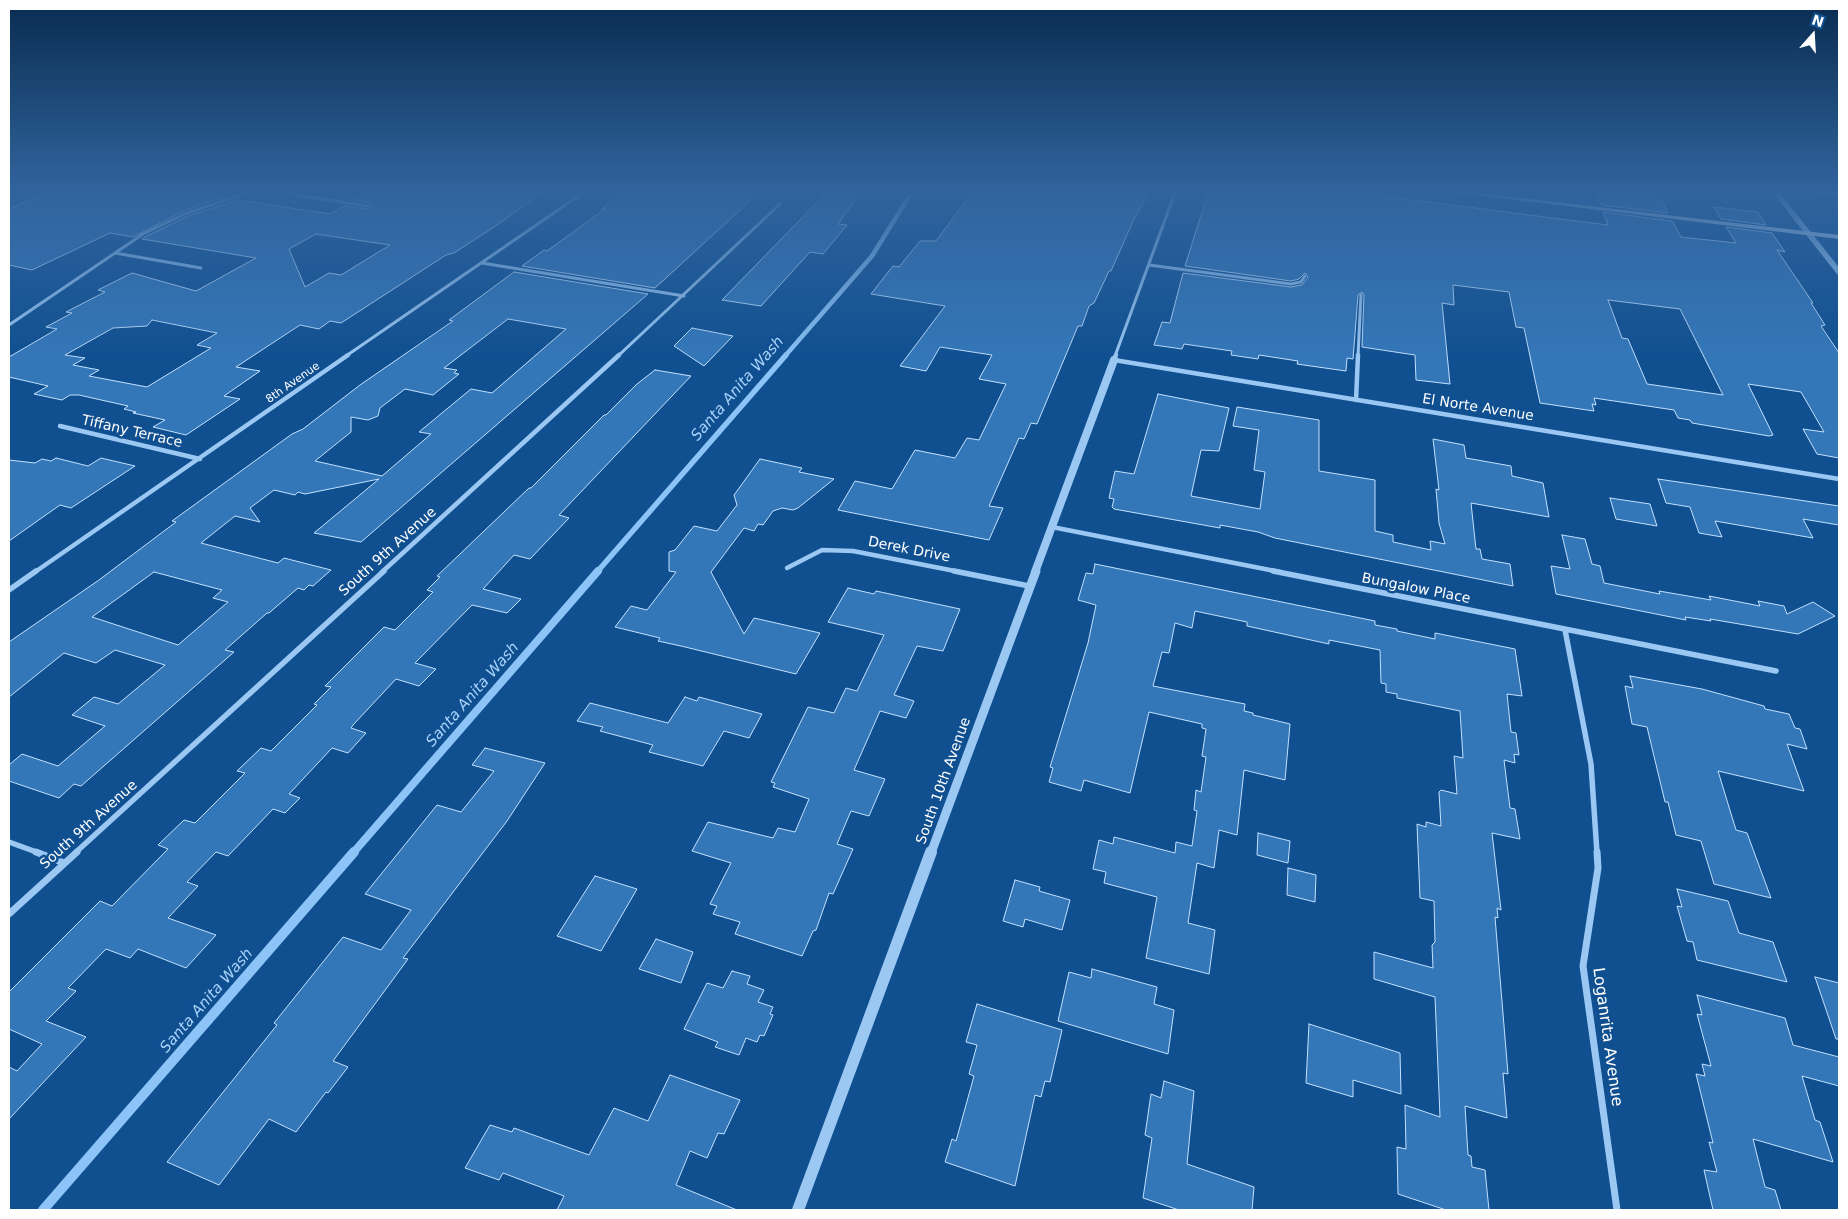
<!DOCTYPE html>
<html>
<head>
<meta charset="utf-8">
<style>
  body { margin:0 }
  #map { position:relative; width:1848px; height:1219px; overflow:hidden; background:#105091; font-family:"DejaVu Sans",sans-serif }
  canvas { display:block }
  .frame { position:absolute; inset:0; border:10px solid #fff; pointer-events:none }
  .north { position:absolute; left:1788px; top:10px; width:50px; height:50px; -webkit-text-stroke:4px #105091; paint-order:stroke; rotate:19deg; font-size:14px; font-weight:700; line-height:20px; text-align:center; color:#fff }
  .north::after { content:''; display:block; margin:auto; width:18px; height:22px; background:#fff; clip-path:polygon(50% 0,100% 100%,50% 72%,0 100%) }
</style>
</head>
<body>
<div id="map">
<canvas width="1848" height="1219"></canvas>
<div class="frame"></div>
<div class="north">N</div>
</div>
<script>
const ctx = document.querySelector('canvas').getContext('2d');
ctx.lineJoin = 'round';
const shape = rows => new Path2D(rows.map(r => 'M' + r).join(''));
function stroke(path, color, width, dash) { ctx.strokeStyle = color; ctx.lineWidth = width; ctx.lineCap = dash ? 'butt' : 'round'; ctx.setLineDash(dash || []); ctx.stroke(path); }
function paint(path, color) { ctx.fillStyle = color; ctx.fill(path, 'evenodd'); }
function write(font, color, halo, rows, align = 'center') {
  ctx.font = font + ' "DejaVu Sans",sans-serif'; ctx.lineWidth = 5; ctx.setLineDash([]); ctx.textBaseline = 'middle'; ctx.strokeStyle = halo; ctx.fillStyle = color; for (const [text, x, y, turn = 0] of rows) {
    ctx.save(); ctx.translate(x, y); ctx.rotate((+turn || 0) * Math.PI / 180); ctx.textAlign = isNaN(turn) ? turn : align; if (halo) ctx.strokeText(text, 0, 0); ctx.fillText(text, 0, 0); ctx.restore();
  }
}
const streamFar3 = shape([
  [785,356,872,256,913,190]
]);
const streamFar2 = shape([
  [597,572,786,355]
]);
const streamFar1 = shape([
  [353,853,598,571]
]);
const stream = shape([
  [43,1210,354,852]
]);
const building = shape([
  [54,190,180,190,223,197,186,210,133,237,110,233,32,270,9,265,9,209,54,190],
  [373,190,546,190,494,227,454,253,446,255,341,323,330,321,319,329,300,325,236,367,260,371,224,396,240,399,186,435,153,427,165,420,133,413,136,412,124,409,128,406,79,395,70,395,62,400,34,394,48,386,9,377,9,357,57,329,46,327,72,313,66,312,105,292,98,290,132,273,196,291,256,258,142,239,145,237,188,216,238,200,330,214,344,206,369,209,371,206,370,203,354,200,373,190],
  [316,234,390,245,341,275,329,273,305,287,289,249,316,234],
  [152,320,217,333,197,345,211,348,147,387,89,376,99,370,73,365,85,358,65,355,113,328,147,326,152,320],
  [625,190,667,193,672,190,762,190,655,288,522,266,544,250,547,251,605,209,601,209,625,190],
  [829,190,862,190,838,224,847,225,823,254,810,252,761,306,722,300,829,190],
  [974,190,1095,190,1125,194,1127,190,1151,190,1134,219,1111,271,1109,271,1094,303,1089,306,1082,326,1078,326,1037,424,1031,423,1024,439,1019,438,989,506,1003,508,989,540,838,510,855,481,892,489,915,450,955,458,967,438,979,440,1006,384,979,379,992,355,940,347,926,371,900,366,945,306,871,294,893,266,899,267,920,241,936,241,974,190],
  [1209,190,1334,190,1608,225,1603,212,1672,221,1681,237,1736,243,1726,227,1772,233,1785,252,1777,250,1813,303,1811,303,1825,325,1821,326,1839,353,1839,458,1817,454,1803,429,1824,432,1801,392,1748,384,1773,435,1769,436,1692,423,1690,420,1678,418,1674,410,1594,398,1596,405,1592,404,1594,411,1540,403,1524,328,1516,327,1509,292,1453,285,1454,305,1442,303,1450,384,1416,380,1415,355,1362,347,1364,295,1362,292,1358,295,1353,359,1347,358,1346,371,1297,364,1298,361,1259,355,1258,359,1231,355,1232,351,1184,344,1182,349,1154,345,1162,322,1170,323,1183,273,1291,287,1302,285,1308,277,1305,273,1299,279,1291,281,1185,266,1209,190],
  [1608,300,1680,309,1723,395,1647,384,1628,339,1622,338,1608,300],
  [1595,190,1656,190,1668,213,1601,205,1595,190],
  [1714,207,1758,212,1766,225,1721,219,1714,207],
  [514,272,648,294,361,542,314,533,379,479,305,494,298,492,295,495,274,490,250,508,260,522,235,516,201,543,278,563,284,558,331,570,313,586,309,585,304,590,298,588,269,613,267,613,225,650,234,652,81,786,74,784,59,798,9,781,9,765,22,754,58,766,105,726,72,715,94,697,118,704,165,665,115,650,96,663,64,653,9,697,9,642,99,580,176,522,172,521,292,434,303,429,360,385,453,321,449,320,514,272],
  [508,319,566,329,492,393,471,389,419,432,431,434,382,476,315,461,351,432,351,417,368,420,378,416,380,408,405,389,433,395,459,374,454,373,457,370,444,368,508,319],
  [154,572,222,590,213,598,228,602,178,645,92,617,154,572],
  [692,328,733,336,704,366,674,346,692,328],
  [655,370,691,376,559,515,569,518,530,559,514,555,483,589,521,599,507,613,472,605,415,663,436,669,419,686,396,679,353,725,351,728,366,733,348,753,332,748,289,794,300,798,285,813,273,809,228,856,216,852,187,882,198,886,168,918,216,935,186,968,138,949,130,958,106,949,68,988,76,991,46,1021,86,1037,9,1119,9,1067,17,1071,42,1044,9,1029,9,992,100,901,112,906,168,849,158,845,184,820,195,823,245,773,237,771,261,748,271,751,317,705,314,704,331,687,325,686,384,627,395,630,433,592,427,590,440,577,437,576,529,488,531,488,604,415,606,415,637,384,655,370],
  [1158,394,1229,408,1219,451,1201,450,1191,496,1260,509,1265,472,1254,470,1259,430,1233,426,1237,407,1319,420,1319,471,1375,480,1375,531,1393,535,1393,542,1431,550,1430,541,1445,544,1439,523,1436,489,1439,490,1433,439,1464,445,1466,458,1511,466,1512,476,1543,483,1549,517,1471,503,1476,549,1480,549,1482,559,1510,564,1513,586,1275,538,1258,532,1220,525,1220,528,1114,509,1112,507,1114,499,1109,498,1115,471,1134,474,1158,394],
  [56,458,88,466,101,458,135,466,71,508,60,505,9,541,9,460,35,463,42,459,51,461,56,458],
  [760,459,802,468,799,472,834,479,798,508,793,510,782,508,773,511,763,525,758,524,754,531,744,528,711,572,744,634,754,618,820,633,796,674,681,646,658,641,660,638,615,627,631,606,647,610,676,572,669,571,669,552,675,550,694,526,717,531,737,505,734,495,737,491,760,459],
  [1658,479,1839,506,1839,525,1803,519,1813,538,1715,521,1722,537,1699,533,1690,507,1666,503,1658,479],
  [1610,498,1650,504,1657,526,1616,519,1610,498],
  [1562,535,1585,539,1592,564,1600,566,1604,583,1660,594,1659,591,1711,600,1709,596,1760,606,1758,601,1784,606,1787,614,1813,602,1835,616,1798,634,1710,619,1711,621,1685,617,1686,620,1556,594,1551,566,1570,569,1562,535],
  [1095,564,1375,621,1375,625,1397,629,1397,631,1435,639,1435,633,1515,649,1522,696,1507,694,1511,732,1516,733,1519,755,1514,754,1515,763,1504,760,1510,808,1515,809,1520,839,1492,833,1501,910,1497,908,1498,918,1495,917,1508,1074,1503,1073,1507,1118,1465,1106,1468,1155,1471,1156,1472,1167,1485,1170,1489,1210,1446,1210,1398,1194,1397,1147,1406,1149,1405,1105,1440,1117,1435,997,1374,979,1374,952,1433,968,1432,945,1435,942,1434,901,1420,898,1417,824,1426,827,1426,822,1441,826,1439,792,1441,790,1457,794,1454,756,1463,758,1460,711,1397,698,1397,694,1386,692,1386,684,1381,683,1380,650,1329,640,1329,644,1247,626,1247,622,1195,611,1192,628,1175,623,1169,653,1162,652,1153,686,1245,704,1244,711,1253,713,1253,715,1290,724,1285,780,1244,770,1237,835,1219,830,1214,868,1197,863,1188,923,1215,930,1209,974,1146,958,1157,897,1104,883,1106,872,1093,869,1099,840,1113,844,1114,837,1175,853,1176,842,1192,846,1197,811,1194,810,1196,790,1201,792,1206,757,1202,756,1206,729,1202,728,1202,724,1149,712,1130,793,1084,780,1081,791,1049,782,1053,768,1050,767,1088,643,1096,605,1078,600,1086,573,1093,574,1095,564],
  [848,588,874,594,876,591,960,609,943,651,917,646,894,695,914,701,906,718,880,711,854,770,885,779,869,816,851,811,837,844,853,849,833,894,829,893,816,930,813,931,802,956,735,934,740,922,713,914,717,906,710,904,731,863,692,851,708,822,773,838,778,828,795,832,809,799,773,787,775,783,771,782,808,707,834,713,846,688,857,691,884,635,828,622,848,588],
  [1630,676,1702,689,1764,706,1765,709,1789,714,1795,728,1800,729,1807,749,1787,744,1804,791,1718,771,1736,830,1747,833,1771,898,1714,884,1701,841,1676,835,1668,802,1665,802,1647,727,1632,724,1625,686,1633,688,1630,676],
  [685,697,697,701,699,697,762,714,749,738,724,731,703,766,649,752,653,745,600,731,603,727,577,721,590,703,668,723,685,697],
  [485,748,545,763,507,821,403,958,408,959,333,1061,348,1067,328,1093,326,1092,296,1132,269,1119,219,1185,167,1162,277,1025,274,1023,343,937,381,950,411,910,365,894,437,805,461,812,494,771,472,765,485,748],
  [1258,833,1290,841,1288,863,1257,855,1258,833],
  [1288,868,1316,875,1315,902,1287,895,1288,868],
  [595,876,637,889,601,951,557,936,595,876],
  [1015,880,1040,887,1039,891,1070,900,1062,930,1025,919,1023,927,1003,921,1015,880],
  [1677,889,1728,901,1739,933,1773,942,1787,982,1697,960,1693,942,1687,941,1677,906,1682,907,1677,889],
  [656,939,693,952,681,983,639,969,656,939],
  [1092,969,1157,987,1154,1004,1174,1010,1168,1054,1058,1021,1069,972,1091,978,1092,969],
  [732,971,750,976,747,984,764,990,758,1002,773,1007,770,1014,773,1015,764,1036,760,1035,757,1042,746,1038,739,1055,715,1047,718,1042,684,1029,707,983,723,988,732,971],
  [1815,977,1839,983,1839,1039,1836,1039,1815,977],
  [1697,995,1785,1018,1793,1045,1839,1057,1839,1086,1802,1076,1815,1120,1820,1122,1833,1162,1753,1139,1765,1187,1775,1190,1781,1210,1713,1210,1704,1170,1717,1172,1709,1142,1713,1143,1696,1074,1705,1076,1702,1064,1711,1066,1697,1014,1702,1015,1697,995],
  [977,1004,1062,1030,1050,1082,1045,1081,1041,1097,1035,1095,1015,1186,945,1162,952,1139,956,1141,974,1076,969,1074,977,1045,966,1042,977,1004],
  [1309,1024,1400,1053,1401,1094,1353,1080,1353,1097,1306,1083,1309,1024],
  [670,1075,740,1100,724,1134,718,1133,707,1158,690,1151,676,1185,737,1210,557,1210,564,1196,503,1173,499,1180,465,1168,490,1125,512,1132,514,1128,589,1155,614,1108,648,1121,670,1075],
  [1164,1081,1194,1091,1187,1164,1254,1187,1252,1210,1179,1210,1143,1198,1152,1138,1145,1135,1151,1094,1161,1098,1164,1081]
]);
const minorFar3 = shape([
  [284,190,296,195,368,206],
  [1787,190,1839,194],
  [115,253,201,268],
  [482,263,684,296],
  [1149,265,1291,284,1301,282,1305,276],
  [9,325,143,234,187,213,256,190],
  [346,356,587,190],
  [618,356,780,204],
  [1115,356,1176,190],
  [1358,356,1361,295]
]);
const minorFar2 = shape([
  [1116,355,1114,360,1839,479],
  [1356,400,1358,355],
  [60,426,200,459],
  [1052,527,1280,572],
  [787,568,822,550,853,551,960,572],
  [35,572,348,355],
  [382,572,619,355]
]);
const minorFar1 = shape([
  [954,571,1029,586],
  [1273,571,1776,671],
  [9,590,36,571],
  [1565,630,1591,764,1597,853],
  [9,842,39,853],
  [75,853,384,571]
]);
const minor = shape([
  [36,852,64,863],
  [1597,852,1598,868,1583,966,1617,1210],
  [9,914,77,852]
]);
const tertiaryFar3 = shape([
  [1774,190,1839,272]
]);
const tertiaryFar2 = shape([
  [1035,572,1114,360]
]);
const tertiaryFar1 = shape([
  [931,853,1036,571]
]);
const tertiary = shape([
  [798,1210,931,852]
]);
const secondary = shape([
  [1434,190,1453,190,1839,235,1839,239,1434,190]
]);
const farStreetnames = [
  ["8th Avenue",293,383,-35]
];
const streetNames = [
  ["El Norte Avenue",1478,408,9],
  ["Tiffany Terrace",132,432,13],
  ["Derek Drive",909,550,11],
  ["South 9th Avenue",388,552,-42],
  ["Bungalow Place",1416,589,11],
  ["South 10th Avenue",944,781,-70],
  ["South 9th Avenue",89,825,-42]
];
const waterNames = [
  ["Santa Anita Wash",738,389,-49],
  ["Santa Anita Wash",473,695,-49],
  ["Santa Anita Wash",207,1001,-49]
];
const nearStreetnames = [
  ["Loganrita Avenue",1607,1037,82]
];
stroke(streamFar3, '#8cc4f7', 4.5);
stroke(streamFar2, '#8cc4f7', 5.5);
stroke(streamFar1, '#8cc4f7', 8);
stroke(stream, '#8cc4f7', 10);
paint(building, '#3477b9');
stroke(building, '#c2e1fe', 1);
stroke(minorFar3, '#9bc8f3', 3);
stroke(minorFar2, '#9bc8f3', 4.5);
stroke(minorFar1, '#9bc8f3', 5.5);
stroke(minor, '#9bc8f3', 7);
stroke(tertiaryFar3, '#9bc8f3', 5.5);
stroke(tertiaryFar2, '#9bc8f3', 8);
stroke(tertiaryFar1, '#9bc8f3', 9);
stroke(tertiary, '#9bc8f3', 12);
paint(secondary, '#cae3fd');
const sky = ctx.createLinearGradient(0, 0, 0, 361);
sky.addColorStop(0, '#092c50');
sky.addColorStop(0.53, '#31649d');
sky.addColorStop(1, '#31649d00');
ctx.fillStyle = sky;
ctx.fillRect(0, 0, 1848, 361);
write('11px', '#fff', '#105091', farStreetnames);
write('14px', '#fff', '#105091', streetNames);
write('italic 15px', '#a7d2fa', '#105091', waterNames);
write('16px', '#fff', '#105091', nearStreetnames);
</script>
</body>
</html>
